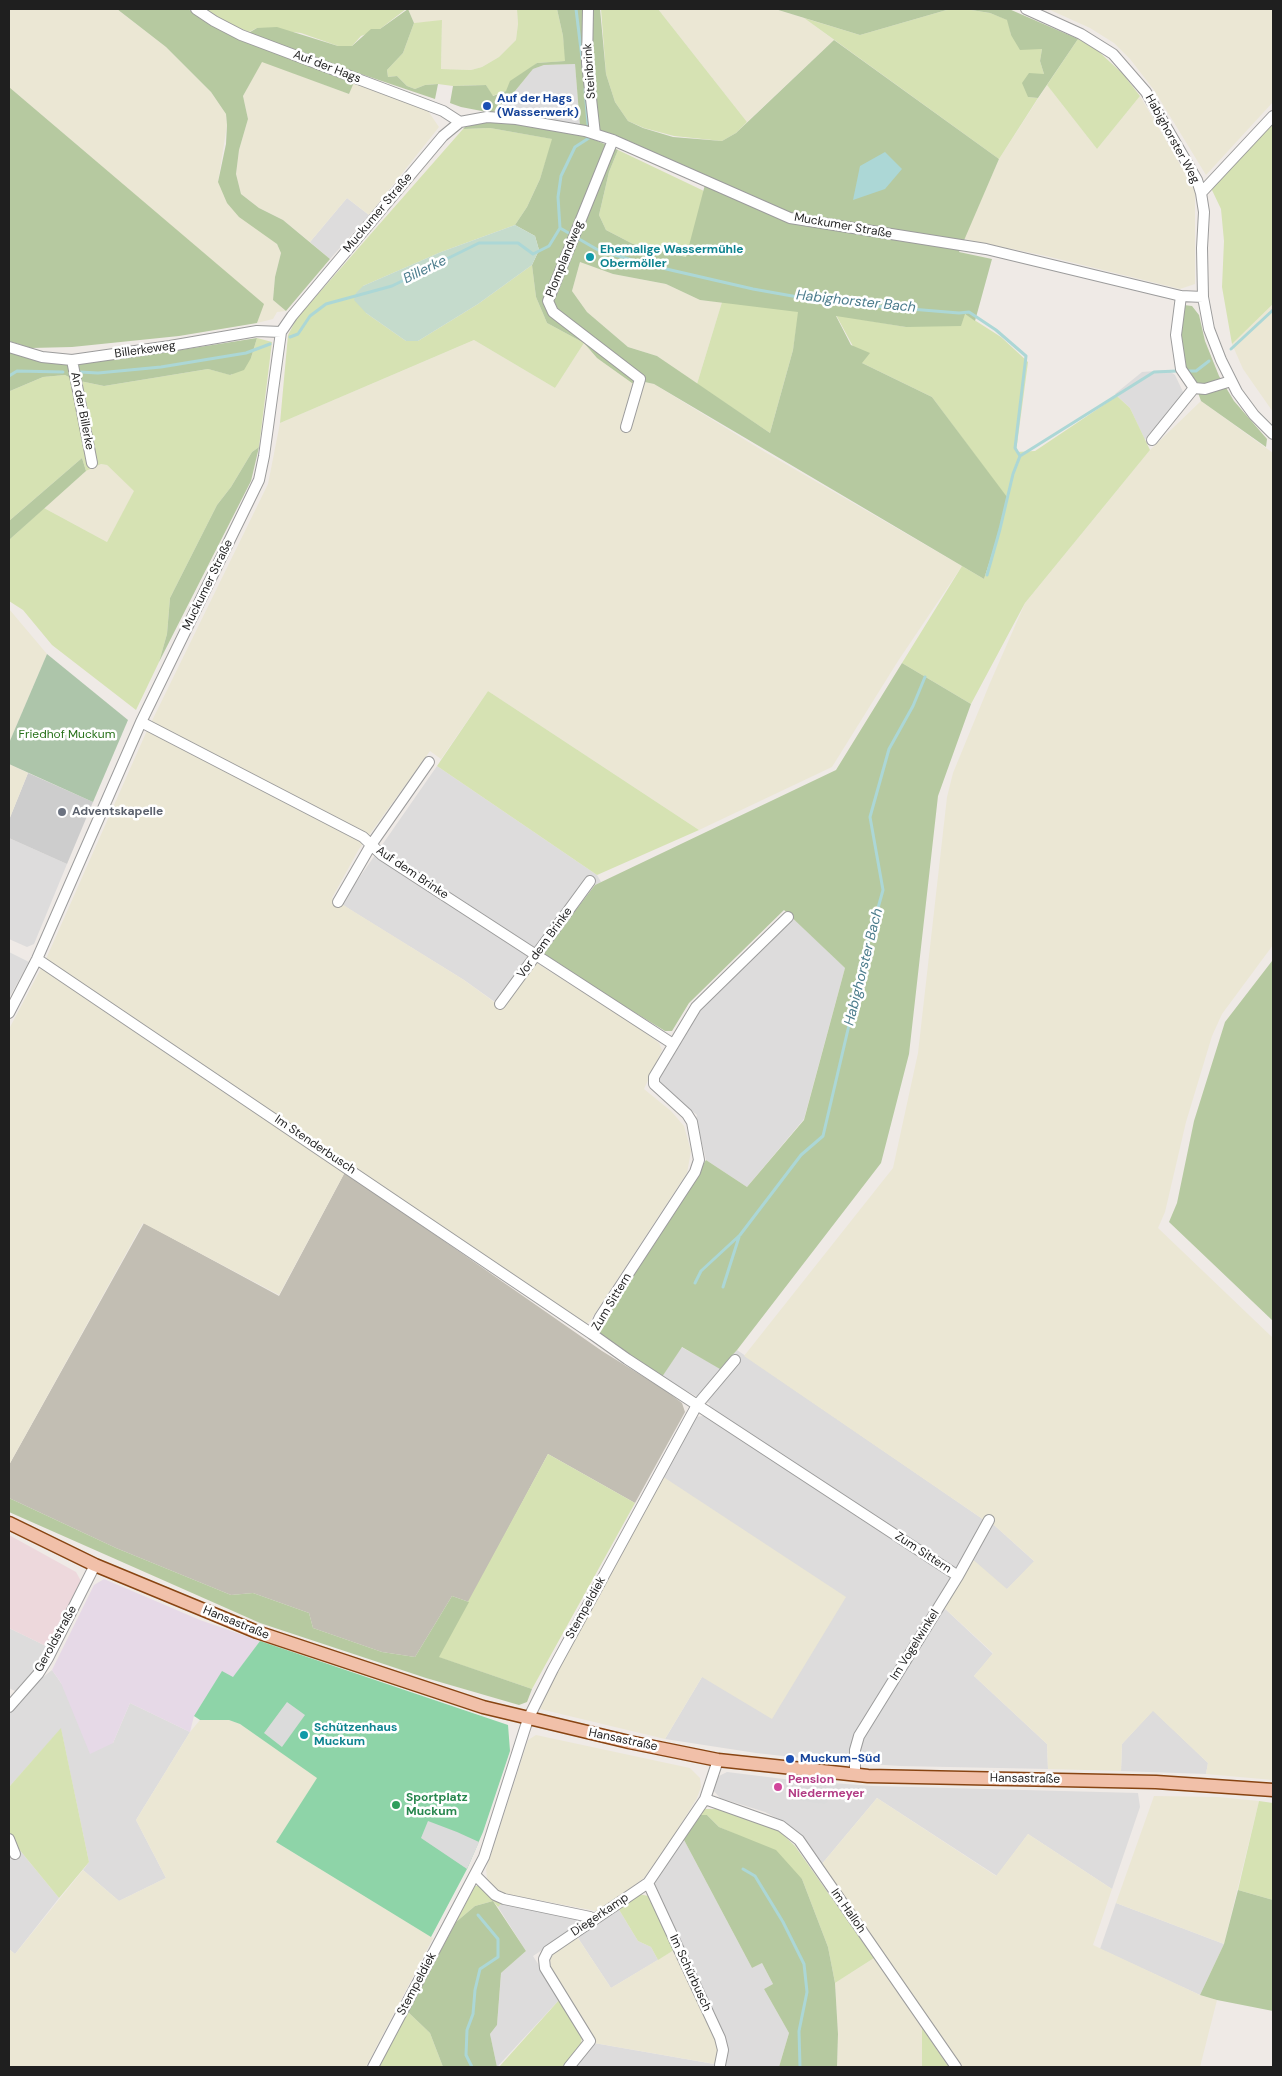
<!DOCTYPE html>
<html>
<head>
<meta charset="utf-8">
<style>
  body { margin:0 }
  #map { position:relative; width:1282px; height:2076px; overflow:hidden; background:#efeae6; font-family:"DM Sans",sans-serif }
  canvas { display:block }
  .frame { position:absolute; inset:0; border:10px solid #1f1f1f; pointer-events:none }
</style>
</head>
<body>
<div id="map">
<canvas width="1282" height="2076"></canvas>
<div class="frame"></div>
</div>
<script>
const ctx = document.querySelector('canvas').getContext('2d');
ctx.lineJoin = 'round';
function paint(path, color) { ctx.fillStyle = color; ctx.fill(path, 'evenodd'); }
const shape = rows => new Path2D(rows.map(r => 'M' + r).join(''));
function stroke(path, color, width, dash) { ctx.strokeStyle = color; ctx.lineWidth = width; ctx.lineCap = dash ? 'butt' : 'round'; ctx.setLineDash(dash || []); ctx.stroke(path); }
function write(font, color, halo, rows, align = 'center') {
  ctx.font = font + ' "DM Sans",sans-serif'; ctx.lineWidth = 5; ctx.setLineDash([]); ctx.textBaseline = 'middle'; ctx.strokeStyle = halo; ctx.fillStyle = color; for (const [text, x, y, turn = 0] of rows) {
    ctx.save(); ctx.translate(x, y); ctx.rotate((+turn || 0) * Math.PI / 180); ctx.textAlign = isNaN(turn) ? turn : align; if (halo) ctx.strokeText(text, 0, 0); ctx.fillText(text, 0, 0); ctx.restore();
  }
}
const residential = shape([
  [575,64,580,126,492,113,511,96,533,69,544,65],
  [347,198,369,215,330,259,310,242],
  [1168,370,1175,375,1184,394,1145,440,1130,408,1115,394,1142,372],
  [437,766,597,875,601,882,595,885,502,1007,464,980,341,904],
  [9,838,67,864,34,944,27,947,9,939],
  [792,917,845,968,804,1119,747,1187,706,1160,696,1118,697,1115,660,1086,658,1081,693,1016],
  [9,952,29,962,9,998],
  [681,1347,720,1368,737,1350,984,1520,994,1525,1035,1562,1007,1589,941,1605,993,1654,974,1676,1047,1744,1048,1769,900,1766,838,1762,756,1753,665,1739,702,1677,662,1476,695,1417,703,1416,710,1404,662,1377],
  [9,1628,48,1647,37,1667,15,1691,9,1688],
  [52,1670,61,1683,113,1743,130,1703,190,1732,136,1820,166,1878,119,1901,83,1870,89,1862,61,1729,9,1787,9,1713,33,1685],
  [1153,1710,1208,1763,1206,1774,1121,1771,1122,1744],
  [727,1772,792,1780,873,1786,1138,1793,1140,1807,1112,1889,1028,1834,997,1876,877,1798,821,1865,782,1821,765,1812,720,1798,713,1790,717,1777],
  [9,1837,59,1898,15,1954,9,1949],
  [683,1838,752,1968,762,1963,773,1984,764,1989,789,2033,779,2067,574,2067,594,2043,714,2064,674,1950,648,1896,653,1889,655,1879],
  [503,1902,586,1921,533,1956,560,1999,497,2067,490,2034,497,2025,501,1973,526,1951,498,1907],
  [1116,1903,1224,1944,1200,1995,1100,1949],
  [618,1908,638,1941,651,1947,658,1960,611,1988,576,1935]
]);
const commercial = shape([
  [9,1535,76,1572,81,1581,48,1647,9,1628]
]);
const industrial = shape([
  [104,1579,200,1620,260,1641,233,1678,222,1672,194,1716,190,1732,130,1703,113,1743,90,1754,61,1683,52,1670,94,1585]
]);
const religious = shape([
  [28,773,93,802,67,864,9,838,9,820]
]);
const construction = shape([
  [345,1172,602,1351,665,1390,682,1403,685,1412,635,1503,548,1454,469,1602,452,1596,415,1657,382,1652,313,1628,309,1613,253,1593,231,1595,116,1548,9,1498,9,1465,144,1223,279,1296]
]);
const farmland = shape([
  [9,9,117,9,166,47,211,92,226,114,227,125,218,182,261,231,277,244,281,253,275,277,273,300,286,311,277,312,273,319,257,323,263,304,9,87],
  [408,9,517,9,518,24,516,40,499,57,482,67,471,70,441,69,442,21,414,23],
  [658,9,775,9,804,18,834,40,747,122],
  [1048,9,1273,9,1273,102,1206,175,1154,90,1130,59,1114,43,1090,28],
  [262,61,349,94,354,80,426,108,439,127,369,215,347,198,310,242,283,220,259,208,241,194,236,174,239,150,248,119,243,96],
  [1047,85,1097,149,1140,96,1195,190,1195,284,1180,289,1046,256,964,239,999,159],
  [580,262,613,274,666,284,700,300,722,302,697,384,657,356,628,347,587,312,572,291],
  [1273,304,1273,412,1243,369,1232,344],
  [474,340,555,388,584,343,597,358,639,381,654,384,765,452,962,566,898,661,832,767,699,830,488,691,441,759,430,751,359,849,332,898,464,980,501,1007,535,962,638,1027,659,1043,662,1050,644,1089,671,1111,684,1126,691,1151,687,1173,590,1321,587,1324,233,1085,227,1094,345,1172,279,1295,143,1223,9,1465,9,1029,46,959,145,735,268,484,280,423],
  [1201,401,1273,453,1273,945,1222,1014,1212,1036,1186,1122,1165,1212,1158,1228,1273,1338,1273,1780,1206,1774,1208,1763,1153,1711,1122,1744,1121,1771,1048,1769,1047,1744,974,1676,993,1653,941,1605,970,1557,1007,1589,1034,1561,994,1525,984,1520,744,1356,893,1168,918,1053,947,797,953,773,990,683,1025,603,1150,450],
  [101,464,107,465,135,491,107,542,44,508,86,471],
  [9,609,47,654,9,743],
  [9,764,28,773,9,820],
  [662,1476,846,1597,772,1719,702,1677,665,1739,540,1709,557,1671],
  [200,1720,229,1720,240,1724,318,1778,276,1842,433,1938,366,2067,9,2067,9,1949,15,1954,83,1870,119,1901,166,1878,136,1820,190,1732],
  [536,1735,690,1768,700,1778,701,1787,697,1798,673,1837,644,1878,601,1910,596,1911,506,1894,496,1890,487,1878,486,1869,528,1740],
  [1154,1796,1218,1797,1259,1801,1224,1944,1116,1903],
  [877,1798,996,1876,1028,1834,1112,1889,1093,1945,1200,1995,1217,2000,1200,2067,963,2067,821,1865],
  [576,1935,611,1988,674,1950,717,2040,719,2052,715,2064,594,2043,552,1973,550,1960,553,1952],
  [874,1958,922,2028,922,2067,837,2067,838,2034,835,1983]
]);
const grass = shape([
  [203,9,406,9,380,29,361,36,352,46,338,46,301,33,257,28,249,32,218,19],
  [517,9,557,9,563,36,566,61,537,63,506,91,492,96,486,85,453,86,438,84,425,85,415,89,407,86,397,76,388,77,387,70,403,53,414,23,442,20,441,69,471,70,482,67,499,57,516,40,518,24],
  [601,9,658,9,747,122,736,133,722,141,674,136,644,128,628,121,615,102,606,74],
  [950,9,965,9,990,13,1008,20,1011,35,1042,49,1040,61,1044,74,1028,97,1038,98,999,159,804,18,860,35],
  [1078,39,1097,50,1123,74,1140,96,1097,149,1047,85],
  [1273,121,1273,304,1232,344,1222,287,1224,241,1221,209,1211,188],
  [490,128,553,139,540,179,527,207,515,225,441,252,363,286,366,313,406,341,418,341,478,304,532,265,536,297,547,323,584,343,555,388,474,340,280,423,288,335,297,318,463,129],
  [618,150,704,191,687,257,633,244,606,230,599,215,609,172],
  [722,302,799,311,793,350,770,433,697,384],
  [965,314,1001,337,1028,362,1016,452,1035,451,1117,396,1130,408,1150,450,1025,603,971,704,902,663,962,566,984,579,1000,529,1006,497,932,397,862,363,836,315,906,327],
  [257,338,272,342,259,447,252,452,231,487,217,505,170,598,167,634,159,662,136,710,52,645,23,610,9,601,9,540,44,508,107,542,134,491,107,465,101,464,86,471,82,458,9,521,10,391,43,377,65,375,75,380,104,386,208,369,231,375,251,358],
  [488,691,699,830,597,875,437,766],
  [548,1454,635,1503,532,1689,438,1657],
  [61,1728,89,1862,59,1898,9,1837,9,1787],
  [1259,1801,1273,1803,1273,1900,1238,1890],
  [702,1809,718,1809,778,1830,795,1846,874,1958,835,1983,828,1947,802,1879,744,1838,719,1827,707,1815,699,1815],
  [475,1886,481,1886,503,1902,498,1907,493,1901,475,1906,456,1922],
  [639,1894,648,1896,674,1950,658,1960,651,1947,638,1941,618,1908],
  [560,1999,582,2036,581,2044,562,2067,499,2067],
  [408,2012,430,2033,443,2067,378,2067],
  [922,2028,949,2067,922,2067]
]);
const forest = shape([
  [117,9,188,9,213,26,240,38,257,28,277,27,338,46,352,46,371,29,380,29,408,9,414,23,403,53,387,70,388,77,397,76,407,86,415,89,425,85,438,84,435,99,358,73,349,94,262,62,243,96,248,119,239,150,236,174,241,194,259,208,283,220,330,259,286,311,273,300,275,277,281,253,277,244,239,217,227,203,218,182,226,144,227,125,226,114,211,92,166,47],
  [557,9,600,9,606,74,615,102,628,121,643,128,673,137,722,141,736,133,834,40,999,159,959,252,992,259,975,321,965,314,961,326,906,327,836,316,851,345,870,353,862,363,932,397,1007,497,1000,529,984,579,654,384,640,381,632,383,597,358,584,343,547,323,536,297,532,265,539,250,535,236,515,225,527,207,540,179,552,139,490,128,463,129,465,127,489,121,512,123,584,135,618,150,609,172,599,215,606,230,633,244,686,257,707,177,599,130,580,126,575,64,544,65,533,69,511,96,492,113,461,107,450,103,453,86,486,85,493,96,506,91,510,81,537,63,565,61,563,36],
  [580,262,613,274,666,284,700,300,798,312,793,350,770,433,657,356,628,347,587,312,572,291],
  [775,9,950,9,860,35],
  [965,9,1009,9,1078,39,1038,98,1028,97,1022,83,1029,73,1044,74,1040,61,1042,49,1020,50,1011,35,1007,20,990,13],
  [9,87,264,304,257,323,179,336,72,347,31,348,9,341],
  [1184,305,1192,306,1199,315,1205,341,1219,376,1234,401,1267,439,1266,447,1201,401,1196,387,1188,378,1181,340,1182,310],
  [257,338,251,358,244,370,230,375,208,369,104,386,75,380,65,375,43,377,10,391,9,399,9,352,42,361,65,364,174,351],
  [259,447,251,481,159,662,167,634,170,598,217,505,231,487,252,452],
  [82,458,86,471,9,540,9,521],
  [902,663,971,704,938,796,909,1054,881,1163,737,1350,720,1369,682,1347,662,1377,599,1335,605,1317,706,1160,747,1187,804,1120,845,968,784,910,689,1003,672,1031,665,1031,541,955,595,885,836,770],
  [1272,961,1273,962,1273,1321,1169,1222,1177,1203,1194,1121,1225,1022],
  [9,1498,116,1548,231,1595,253,1593,309,1613,313,1628,382,1652,415,1657,452,1596,469,1602,439,1657,532,1689,527,1702,519,1705,426,1678,260,1623,9,1512],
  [699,1815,707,1815,719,1827,776,1850,802,1879,828,1947,835,1983,838,2034,837,2067,779,2067,789,2033,764,1989,773,1984,762,1963,752,1968,683,1838],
  [1238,1890,1273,1900,1273,2011,1217,2000,1200,1995,1224,1944],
  [493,1901,526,1951,501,1973,497,2025,490,2034,497,2067,443,2067,430,2033,408,2012,456,1922,475,1906]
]);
const wetland = shape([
  [515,225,535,236,539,250,532,265,478,304,418,341,406,341,366,313,354,300,356,293,363,286,441,252]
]);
const cemetery = shape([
  [47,654,128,720,93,802,9,764,9,743]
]);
const pitch = shape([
  [260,1641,508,1725,510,1751,483,1832,467,1869,431,1937,276,1842,317,1778,240,1724,229,1720,200,1720,194,1716,222,1671,233,1677]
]);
const parking = shape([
  [287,1702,305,1715,282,1747,264,1733],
  [797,1781,839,1785,825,1804,795,1800],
  [428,1821,457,1832,479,1842,467,1869,421,1838]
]);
const water = shape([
  [885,152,902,169,885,189,853,200,860,166]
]);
const stream = shape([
  [576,9,582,58],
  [585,89,588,124],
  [589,138,575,147,561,176,558,197,560,228,598,250,649,265,753,289,826,302,959,313,969,312,996,330,1026,356,1015,448,1020,456,1154,372,1177,371],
  [290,337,298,334,310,316,326,304,392,286,479,243,518,243,533,254,549,246,560,228],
  [1231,349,1273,310],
  [1186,371,1196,371,1209,361],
  [80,372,98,373,161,367,246,353,270,344],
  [9,376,17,371,63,372],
  [987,575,1000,529,1013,474,1020,456],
  [695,1283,701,1271,740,1235,801,1155,823,1136,868,944,883,890,870,817,889,749,913,706,925,677],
  [723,1287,739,1237],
  [743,1869,755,1876,783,1922,804,1964,807,1992,799,2031,800,2067],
  [472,2067,466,2055,467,2030,473,2014,475,1990,480,1969,498,1957,498,1939,478,1915]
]);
const minor = shape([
  [196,9,214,21,241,35,443,111,460,122],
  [588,9,587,63,595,134],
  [1026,9,1081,34,1113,54,1146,92,1197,180,1201,193,1204,212,1202,248,1203,297,1209,329,1221,360,1237,392,1254,415,1273,434],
  [613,140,548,301,553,312,640,379,626,427],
  [1201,193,1273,116],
  [9,347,42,357,72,360,170,346,257,331,281,332],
  [72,360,92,463],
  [1194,388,1205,389,1231,381],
  [1152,440,1194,388,1181,369,1176,335,1181,296],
  [141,722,363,837,382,855,673,1044],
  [338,902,371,845,429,762],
  [788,917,696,1007,654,1077,654,1084,687,1114,692,1122,699,1160,695,1172,600,1317,592,1334,627,1359,958,1576],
  [37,959,592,1334],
  [500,1004,590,881],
  [9,1013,37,959,141,722,259,480,264,456,281,332,292,316,443,136,460,122,487,117,516,119,585,131,613,140,790,218,986,249,1181,296,1203,297],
  [9,1707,38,1674,48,1658,95,1565],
  [855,1775,855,1750,859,1736,958,1576,989,1520],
  [705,1799,781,1826,799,1840,956,2067],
  [9,1839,15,1854],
  [475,1875,495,1895,504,1899,590,1917,594,1920],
  [648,1883,720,2038,723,2050,720,2065],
  [373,2067,484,1857,528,1719,553,1669,697,1405,735,1360],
  [569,2067,590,2041,545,1968,544,1959,548,1951,648,1883,705,1799,718,1760]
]);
const major = shape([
  [9,1523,95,1565,257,1632,483,1707,629,1742,718,1760,868,1776,1156,1782,1273,1790]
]);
const markers = [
  [487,106,5,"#1a4fb4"],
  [590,257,5,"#0f9aa8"],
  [62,812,5,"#6b7280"],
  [304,1735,5,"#0f9aa8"],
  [790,1759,5,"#1a4fb4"],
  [778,1787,5,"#d1479c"],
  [396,1805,5,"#2e9e5b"]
];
const streetNames = [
  ["Auf der Hags",327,67,21],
  ["Steinbrink",590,71,-94],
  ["Habighorster Weg",1172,139,61],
  ["Muckumer Straße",378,213,-50],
  ["Muckumer Straße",843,226,10],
  ["Plomplandweg",565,259,-68],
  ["Billerkeweg",145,350,-8],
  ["An der Billerke",82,411,79],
  ["Muckumer Straße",208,585,-64],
  ["Auf dem Brinke",412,873,34],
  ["Vor dem Brinke",545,943,-54],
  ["Im Stenderbusch",315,1145,34],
  ["Zum Sittern",612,1302,-59],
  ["Zum Sittern",923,1553,33],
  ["Stempeldiek",586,1608,-61],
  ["Hansastraße",236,1623,22],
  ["Geroldstraße",56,1639,-61],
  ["Im Vogelwinkel",915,1645,-58],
  ["Hansastraße",623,1740,12],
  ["Hansastraße",1025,1779,1],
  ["Im Halloh",848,1911,55],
  ["Diegerkamp",600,1915,-34],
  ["Im Schürbusch",690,1973,65],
  ["Stempeldiek",417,1984,-62]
];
const transitNames = [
  ["Auf der Hags",497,99],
  ["(Wasserwerk)",497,113],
  ["Muckum-Süd",800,1759]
];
const cultureNames = [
  ["Ehemalige Wassermühle",600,250],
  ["Obermöller",600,264],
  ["Schützenhaus",314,1728],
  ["Muckum",314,1742]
];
const parkNames = [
  ["Friedhof Muckum",67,735]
];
const worshipNames = [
  ["Adventskapelle",72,812]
];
const hotelNames = [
  ["Pension",788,1780],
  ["Niedermeyer",788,1794]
];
const leisureNames = [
  ["Sportplatz",406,1798],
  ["Muckum",406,1812]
];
const waterNames = [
  ["Billerke",425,270,-26],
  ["Habighorster Bach",856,302,6],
  ["Habighorster Bach",864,967,-76]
];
paint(residential, '#dddcdc');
paint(commercial, '#edd8dc');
paint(industrial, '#e6d9e7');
paint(religious, '#cdcdcd');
paint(construction, '#c2beb3');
paint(farmland, '#ebe7d4');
paint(grass, '#d6e2b3');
paint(forest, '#b6c9a0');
paint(wetland, '#c5dbcc');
paint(cemetery, '#adc5aa');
paint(pitch, '#8ed4a8');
paint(parking, '#dbdbdb');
paint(water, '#acd7d6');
stroke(stream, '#acd7d6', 3);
stroke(minor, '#9c9c9c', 12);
stroke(major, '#884412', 15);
stroke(minor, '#fff', 10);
stroke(major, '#f1c0a9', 12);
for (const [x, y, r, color] of markers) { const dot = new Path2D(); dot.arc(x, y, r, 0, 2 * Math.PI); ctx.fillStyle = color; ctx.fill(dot); stroke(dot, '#fff', 2); }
write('12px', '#1f1f1f', '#fff', streetNames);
write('bold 12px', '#164399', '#fff', transitNames, 'left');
write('bold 12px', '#0d838f', '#fff', cultureNames, 'left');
write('12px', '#277119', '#fff', parkNames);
write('bold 12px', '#5b616d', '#fff', worshipNames, 'left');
write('bold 12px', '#b23c85', '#fff', hotelNames, 'left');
write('bold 12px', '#27864d', '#fff', leisureNames, 'left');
write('italic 14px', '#4c7d8d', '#fff', waterNames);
</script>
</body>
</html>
